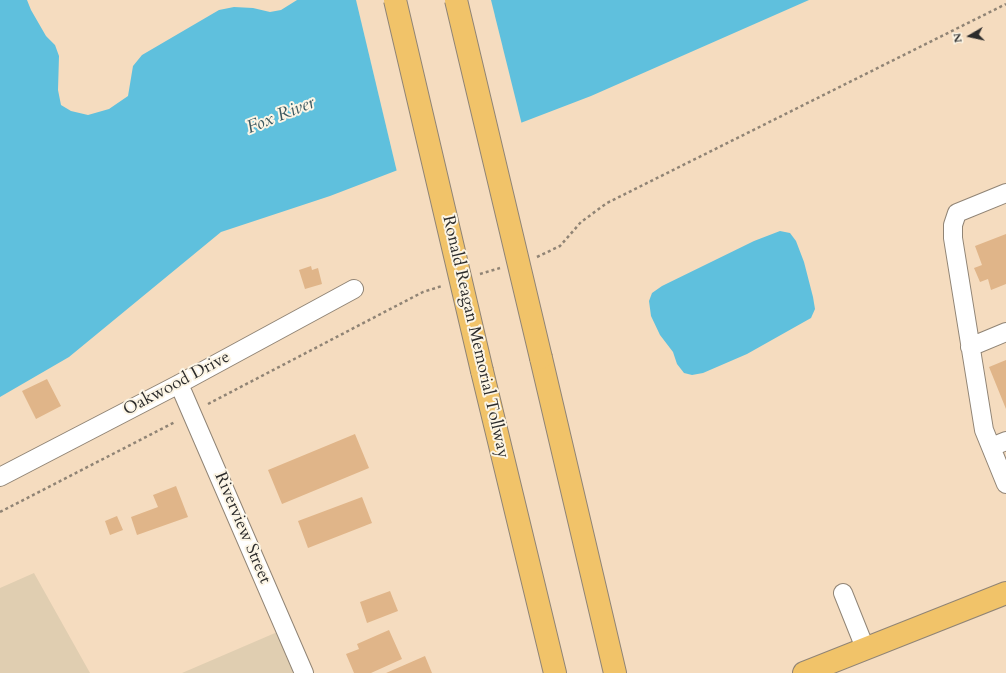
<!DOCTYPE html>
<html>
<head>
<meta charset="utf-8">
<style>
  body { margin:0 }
  #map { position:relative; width:1006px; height:673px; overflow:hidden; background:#f5dcbf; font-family:Cardo,serif }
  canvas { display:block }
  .north { position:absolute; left:950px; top:16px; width:40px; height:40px; -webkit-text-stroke:3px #fcf5e5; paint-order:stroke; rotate:261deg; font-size:11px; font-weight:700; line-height:16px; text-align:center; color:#2b2b2b }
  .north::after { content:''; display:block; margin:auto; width:14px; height:18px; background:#2b2b2b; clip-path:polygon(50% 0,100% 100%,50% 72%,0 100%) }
</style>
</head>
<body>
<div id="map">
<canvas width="1006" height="673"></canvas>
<div class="north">N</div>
</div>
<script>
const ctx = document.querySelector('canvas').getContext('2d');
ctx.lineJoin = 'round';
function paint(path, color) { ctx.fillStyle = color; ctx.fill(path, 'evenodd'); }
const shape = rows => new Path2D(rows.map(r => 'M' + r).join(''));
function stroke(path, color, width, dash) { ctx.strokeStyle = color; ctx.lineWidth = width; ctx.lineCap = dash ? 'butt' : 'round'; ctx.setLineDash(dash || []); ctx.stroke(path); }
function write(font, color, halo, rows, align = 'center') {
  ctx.font = font + ' Cardo,serif'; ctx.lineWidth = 4; ctx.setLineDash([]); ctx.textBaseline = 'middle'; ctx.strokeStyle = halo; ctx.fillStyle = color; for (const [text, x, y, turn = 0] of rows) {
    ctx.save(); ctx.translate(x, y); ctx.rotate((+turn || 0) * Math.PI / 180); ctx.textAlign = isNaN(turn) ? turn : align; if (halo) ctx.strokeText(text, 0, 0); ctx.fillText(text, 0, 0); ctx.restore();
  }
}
const built = shape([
  [34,573,90,673,0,673,0,588],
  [282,630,301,673,182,673]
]);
const water = shape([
  [0,0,27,0,31,10,46,36,55,45,59,56,58,90,61,105,71,111,88,115,109,109,128,96,133,66,142,55,219,10,234,7,253,8,270,12,281,10,297,0,809,0,591,96,330,196,221,232,69,357,0,397],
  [780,231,790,233,796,241,804,262,813,297,815,309,811,318,747,354,703,373,692,375,684,373,677,364,673,352,660,335,651,316,649,301,652,293,662,286,754,241]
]);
const pier = shape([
  [356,0,491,0,522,125,397,172]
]);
const building = shape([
  [1006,234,1006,284,991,290,988,279,980,282,974,268,982,265,975,246],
  [311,266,312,270,318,268,322,284,305,289,299,270],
  [1006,360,1006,409,989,367],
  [47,379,61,406,36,419,22,391],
  [355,434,369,468,282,504,268,470],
  [176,486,188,517,137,535,131,517,158,507,153,495],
  [362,497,372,523,308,548,298,521],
  [117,516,123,530,110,535,105,521],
  [390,591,398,611,367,623,360,602],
  [389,630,402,659,371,673,354,673,346,654,359,649,357,644],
  [425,656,432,673,386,673]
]);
const path = shape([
  [537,257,560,246,581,222,607,203,1006,4],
  [480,274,500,268],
  [208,404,396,306,423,292,442,286],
  [0,512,175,422]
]);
const minor = shape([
  [1006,193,957,213,953,225,953,238,984,430,1006,484],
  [970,347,1006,332],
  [179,384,304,673],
  [991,447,1006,441],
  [0,477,179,384,354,289],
  [843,593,865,648]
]);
const major = shape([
  [804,673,1006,593]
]);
const highway = shape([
  [541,358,615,673],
  [482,371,555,673]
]);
const highwayBridge = shape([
  [395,0,482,371],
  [456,0,541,358]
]);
const streetNames = [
  ["Ronald Reagan Memorial Tollway",475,337,77],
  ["Oakwood Drive",177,384,-28],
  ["Riverview Street",242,528,67]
];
const waterNames = [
  ["Fox River",281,116,-22]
];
paint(built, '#e0ceb1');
paint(water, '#5fc0dd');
paint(pier, '#f5dcbf');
paint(building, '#e0b589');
stroke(minor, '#908475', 20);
stroke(major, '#908475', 24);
stroke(highway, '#908475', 24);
stroke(path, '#908475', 2.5, [3, 3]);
stroke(minor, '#fff', 18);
stroke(major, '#f1c369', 22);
stroke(highway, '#f1c369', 22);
stroke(highwayBridge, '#908475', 24, []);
stroke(highwayBridge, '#f1c369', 22);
write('17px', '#2b2b2b', '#fcf5e5', streetNames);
write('italic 18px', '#3b5860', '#fcf5e5', waterNames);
</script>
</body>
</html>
